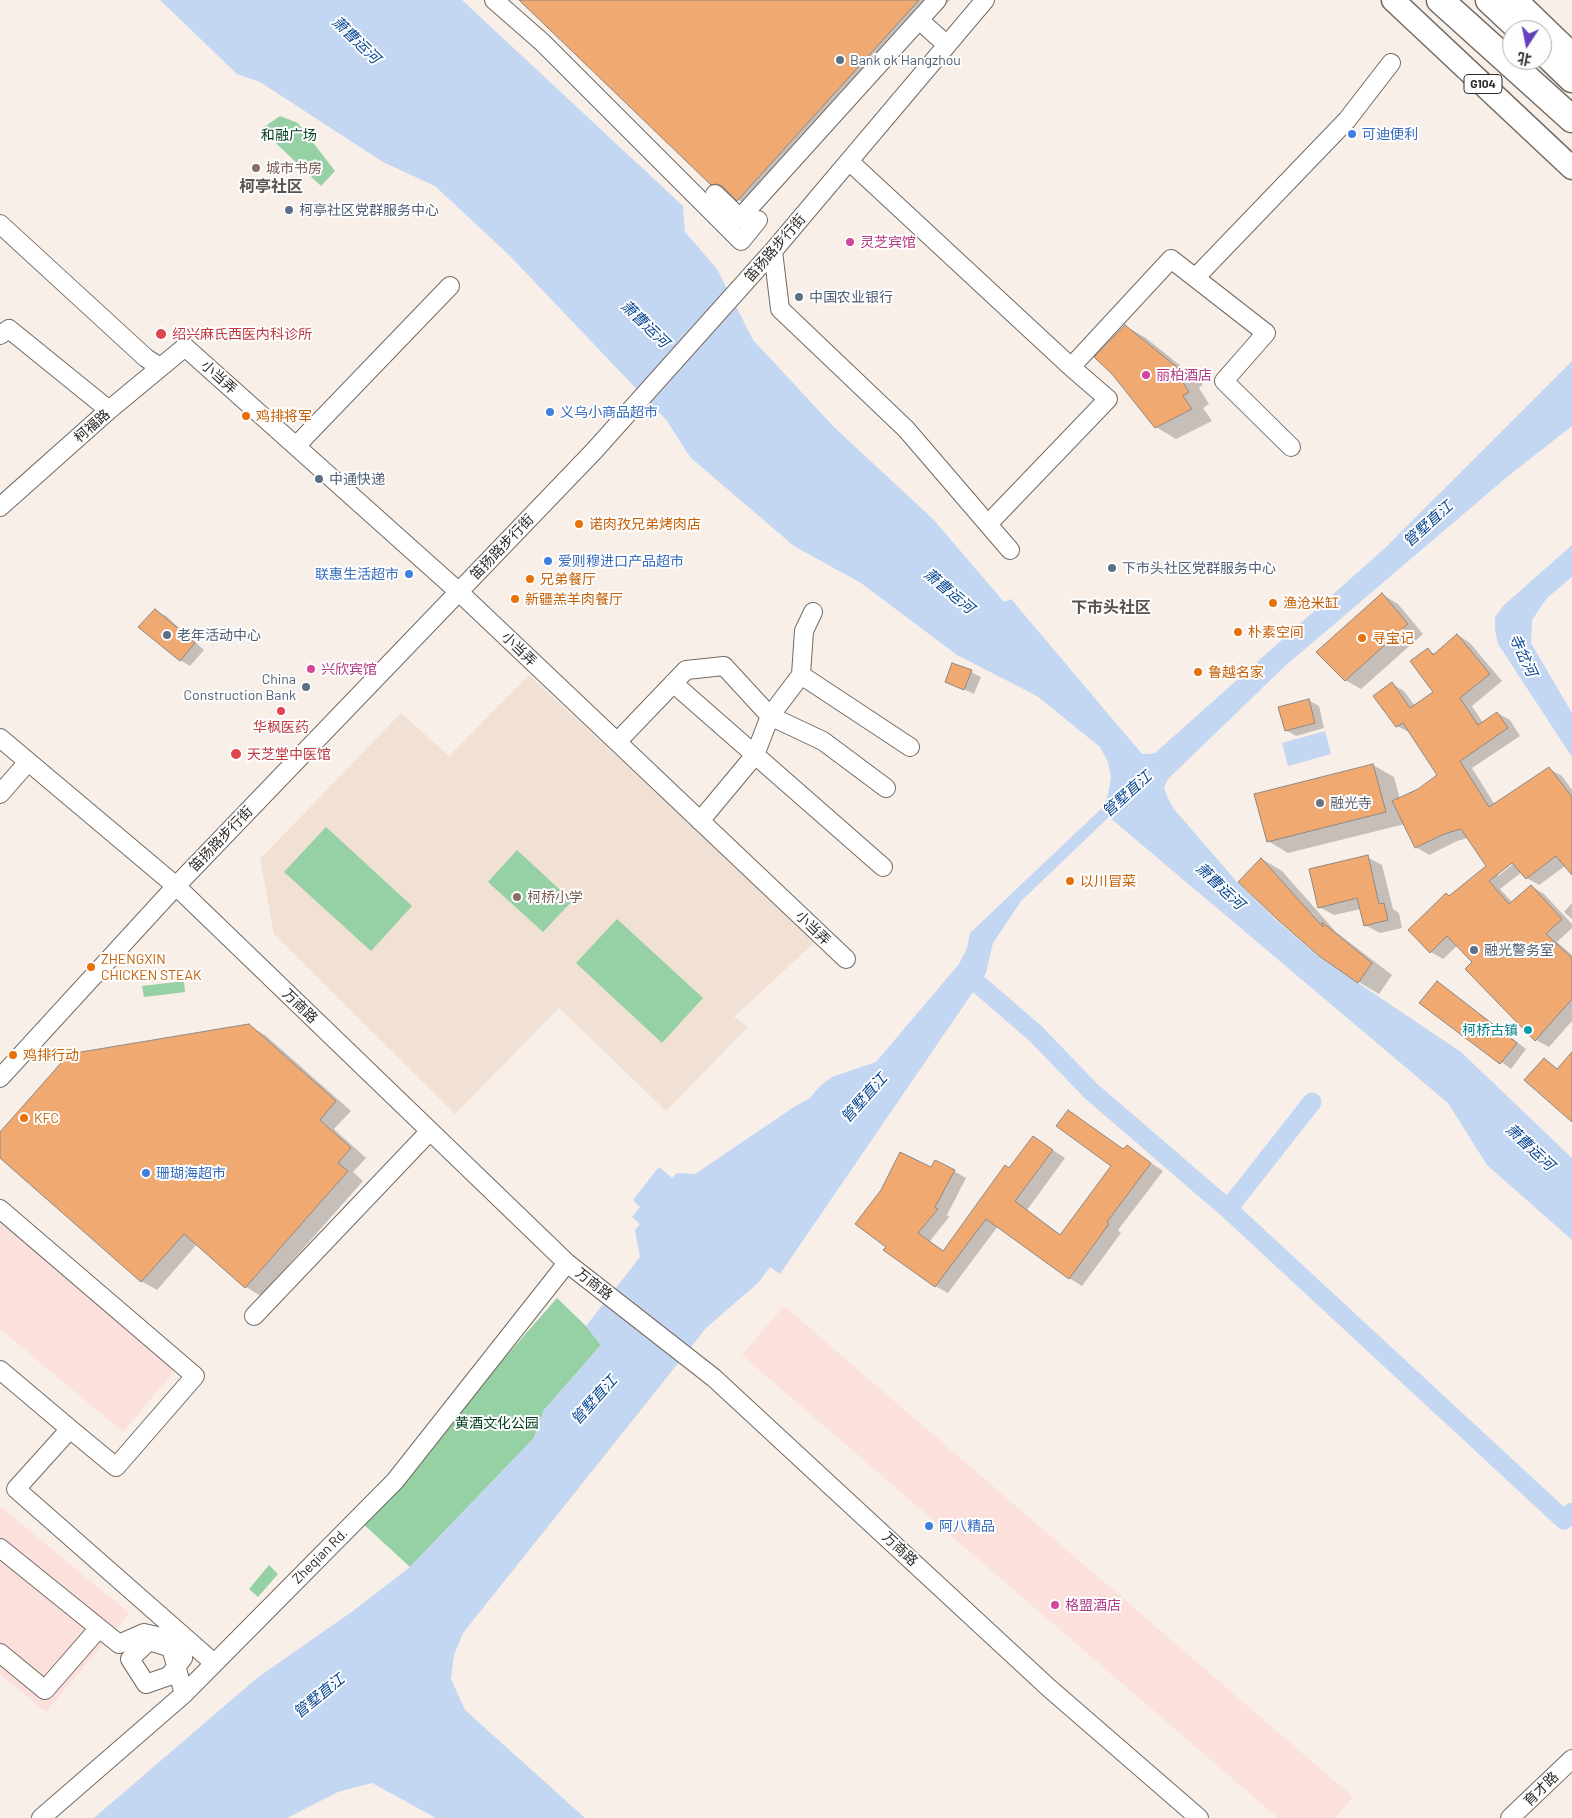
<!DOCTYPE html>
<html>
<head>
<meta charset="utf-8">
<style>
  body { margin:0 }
  #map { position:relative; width:1572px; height:1818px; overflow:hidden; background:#f8efe8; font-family:Barlow,"Noto Sans SC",sans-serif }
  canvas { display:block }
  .north { position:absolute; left:1502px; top:20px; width:50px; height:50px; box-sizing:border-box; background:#fefefe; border:1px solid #abaaa8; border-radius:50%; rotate:191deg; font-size:14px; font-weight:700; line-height:20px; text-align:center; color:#2e2b28 }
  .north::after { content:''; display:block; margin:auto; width:18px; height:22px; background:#6441b9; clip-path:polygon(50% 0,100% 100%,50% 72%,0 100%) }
</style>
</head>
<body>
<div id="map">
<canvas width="1572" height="1818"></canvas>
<div class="north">北</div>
</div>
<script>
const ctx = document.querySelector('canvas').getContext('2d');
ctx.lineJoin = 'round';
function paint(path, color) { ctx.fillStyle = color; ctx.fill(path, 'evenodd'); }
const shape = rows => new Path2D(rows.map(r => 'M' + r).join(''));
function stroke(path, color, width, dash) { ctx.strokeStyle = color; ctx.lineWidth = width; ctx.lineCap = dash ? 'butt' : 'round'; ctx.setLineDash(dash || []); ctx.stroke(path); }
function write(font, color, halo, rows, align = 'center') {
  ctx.font = font + ' Barlow,"Noto Sans SC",sans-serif'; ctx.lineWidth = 4; ctx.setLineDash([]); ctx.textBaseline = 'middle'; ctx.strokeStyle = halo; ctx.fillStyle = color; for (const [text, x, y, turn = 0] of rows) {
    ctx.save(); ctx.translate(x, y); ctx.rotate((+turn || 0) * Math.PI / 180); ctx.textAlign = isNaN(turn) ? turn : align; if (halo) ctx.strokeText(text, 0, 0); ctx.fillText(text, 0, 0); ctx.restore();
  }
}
const commercial = shape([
  [0,1223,175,1370,123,1432,0,1329],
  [784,1306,1353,1797,1335,1818,1278,1818,742,1355],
  [0,1506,129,1613,46,1712,0,1674]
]);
const built = shape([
  [529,675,816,941,734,1017,748,1027,666,1111,559,1008,455,1114,274,934,260,859,401,713,449,756]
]);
const green = shape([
  [280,116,298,123,335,171,321,186,261,129],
  [326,827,412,906,371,951,284,872],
  [517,850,572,901,543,932,488,882],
  [617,919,703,998,662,1043,576,963],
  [184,981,185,992,144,997,142,986],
  [557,1298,586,1326,601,1345,544,1410,534,1438,410,1567,361,1522],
  [269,1565,278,1574,258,1597,249,1589]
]);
const water = shape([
  [160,0,462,0,683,206,685,232,717,269,753,340,835,428,934,520,1004,602,1011,599,1142,754,1149,754,1155,753,1385,548,1572,361,1572,426,1507,477,1284,667,1168,779,1164,787,1167,796,1173,808,1237,882,1276,920,1318,956,1461,1052,1572,1158,1572,1240,1487,1165,1448,1103,1109,817,1021,901,993,943,986,973,780,1274,770,1267,758,1283,707,1327,463,1633,454,1655,451,1679,465,1710,585,1818,436,1818,372,1783,338,1792,287,1818,94,1818,257,1678,353,1611,410,1567,534,1438,544,1410,601,1345,586,1326,640,1257,635,1230,640,1224,632,1217,640,1207,633,1200,659,1167,672,1178,677,1173,695,1174,794,1107,810,1098,821,1085,832,1077,876,1062,959,964,967,948,970,933,1101,809,1108,795,1111,777,1108,762,1100,747,1037,696,957,655,861,583,794,546,690,457,667,421,509,255,435,186,383,162,260,82,237,74],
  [1572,545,1572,577,1547,598,1532,620,1531,643,1572,713,1572,757,1498,644,1495,629,1495,617,1503,606],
  [1325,731,1331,754,1288,766,1282,743]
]);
const shadow = shape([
  [521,0,950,0,759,212,711,184],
  [1125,326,1146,338,1203,384,1199,388,1209,404,1203,408,1212,421,1176,439,1156,427],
  [1383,595,1398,604,1423,634,1361,689,1345,680],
  [156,611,166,616,204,650,190,666,180,660],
  [1458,635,1470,643,1502,681,1472,706,1483,723,1497,713,1510,720,1520,736,1472,768,1495,805,1549,769,1562,776,1572,790,1572,873,1565,866,1539,885,1527,878,1522,872,1500,889,1513,903,1531,886,1544,894,1572,924,1572,928,1557,942,1572,955,1572,1021,1549,1047,1536,1040,1474,962,1458,945,1443,959,1431,952,1450,897,1487,866,1468,838,1457,841,1429,855,1416,847,1405,824,1288,853,1268,841,1373,765,1394,777,1400,799,1419,790,1439,776,1411,733,1397,726,1392,684,1404,691,1415,706,1435,693,1428,650,1435,654],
  [1516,858,1518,860,1498,876,1498,873],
  [971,672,981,677,974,694,946,681],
  [1308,700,1319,706,1324,728,1296,736,1286,730],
  [1367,857,1382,865,1393,909,1399,913,1402,928,1380,933,1365,925,1361,909,1334,915,1319,907],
  [1262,859,1282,871,1336,932,1392,975,1379,994,1359,982],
  [1572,903,1572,919,1564,912],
  [1437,982,1446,988,1526,1049,1511,1069,1421,1003],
  [249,1026,265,1035,351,1111,334,1129,366,1158,353,1172,363,1181,261,1296,246,1287,197,1244,157,1290,141,1281,0,1156,0,1134],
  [1069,1111,1125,1150,1127,1147,1163,1171,1118,1230,1121,1233,1082,1286,1069,1278,998,1226,948,1293,935,1286,887,1247,931,1169,954,1171,966,1178,947,1215,949,1217,930,1241,944,1251,1033,1137,1065,1158,1027,1210,1061,1235,1113,1166]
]);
const canal = shape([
  [970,977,1036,1034,1091,1091,1228,1209,1564,1520,1572,1512],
  [1228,1209,1312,1102]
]);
const building = shape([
  [519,0,919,0,737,201,722,186,717,184,711,185,519,0],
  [1125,325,1183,372,1179,376,1189,392,1183,396,1192,409,1155,428,1112,374,1094,357,1125,325],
  [1382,593,1408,624,1345,681,1316,652,1382,593],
  [155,609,195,643,180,661,138,627,155,609],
  [1457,634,1490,674,1460,698,1478,725,1497,712,1508,728,1460,761,1489,807,1549,767,1572,797,1572,875,1556,856,1526,879,1512,863,1489,881,1509,904,1531,885,1562,919,1546,934,1572,958,1572,999,1535,1041,1465,969,1472,962,1447,936,1430,953,1408,930,1446,893,1449,896,1486,866,1461,829,1444,834,1415,848,1392,801,1418,789,1437,775,1403,723,1396,727,1373,696,1392,682,1410,708,1433,692,1410,661,1428,648,1433,655,1457,634],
  [952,663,972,670,964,690,945,682,952,663],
  [1309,699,1315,723,1285,731,1278,707,1309,699],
  [1373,764,1386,812,1267,842,1254,794,1373,764],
  [1368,855,1379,904,1384,903,1388,920,1364,926,1357,898,1318,908,1309,869,1368,855],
  [1261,858,1323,927,1322,922,1372,963,1358,983,1319,956,1278,920,1238,882,1261,858],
  [1437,981,1517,1043,1500,1064,1419,1003,1437,981],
  [249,1024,336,1101,320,1120,351,1148,338,1163,348,1171,245,1288,184,1234,141,1282,0,1158,0,1132,69,1054,249,1024],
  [1572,1052,1572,1122,1524,1080,1544,1058,1557,1069,1572,1052],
  [1068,1110,1123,1149,1127,1145,1151,1163,1107,1222,1109,1224,1069,1279,986,1219,935,1287,883,1250,886,1247,855,1224,881,1190,900,1152,931,1167,935,1160,955,1170,935,1207,938,1209,918,1233,943,1251,1005,1165,1009,1168,1033,1136,1053,1150,1015,1201,1060,1235,1111,1166,1056,1126,1068,1110]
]);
const minor = shape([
  [494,0,542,42,741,241,758,220],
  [919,20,947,45],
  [849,161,1071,367,1171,259,1266,333,1224,381,1291,447],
  [715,194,740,218,937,0],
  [0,224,146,358,160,367],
  [773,251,780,309,906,429,1010,550],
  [1196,277,1347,120,1391,63],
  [0,335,9,329,109,410],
  [296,446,450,286],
  [0,507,109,410,185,347,459,592,846,959],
  [988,524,1108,399,1071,367],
  [801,675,910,747],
  [673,683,883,867],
  [0,738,176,886,567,1263,714,1378,1049,1688,1199,1818],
  [617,742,686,670,724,666,770,716,823,741,886,788],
  [0,794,28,762],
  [700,821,755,755,770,716,801,675,804,631,813,612],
  [0,1078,176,886,594,451,773,251,985,0],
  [0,1209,195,1376,116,1467,70,1429],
  [254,1316,430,1131],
  [0,1370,70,1429,16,1489,214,1663],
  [0,1548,119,1644,144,1633,170,1639,183,1658,169,1676,146,1684,130,1659,149,1641,171,1648,184,1694],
  [0,1653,45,1690,99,1628],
  [41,1818,184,1694,395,1481,567,1263],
  [1510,1818,1572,1759]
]);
const major = shape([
  [1393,0,1572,168],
  [1516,0,1572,54]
]);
const highway = shape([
  [1440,0,1572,119],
  [1489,0,1521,30],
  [1542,50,1572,79]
]);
const markers = [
  [840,60,5,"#5c6f8a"],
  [1352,134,5,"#3f7fe0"],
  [256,168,5,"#8d6e63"],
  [289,210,5,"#5c6f8a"],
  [850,242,5,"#d1479c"],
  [799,297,5,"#5c6f8a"],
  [161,334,6,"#e0444e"],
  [1146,375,5,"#d1479c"],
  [550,412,5,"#3f7fe0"],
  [246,416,5,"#e8710a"],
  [319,479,5,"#5c6f8a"],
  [579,524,5,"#e8710a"],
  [548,561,5,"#3f7fe0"],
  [1112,568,5,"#5c6f8a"],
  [409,574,5,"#3f7fe0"],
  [530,579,5,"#e8710a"],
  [515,599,5,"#e8710a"],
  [1273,603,5,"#e8710a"],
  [1238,632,5,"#e8710a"],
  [167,635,5,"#5c6f8a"],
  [1362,638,5,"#e8710a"],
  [311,669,5,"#d1479c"],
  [1198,672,5,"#e8710a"],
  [306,687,5,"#5c6f8a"],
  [281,711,5,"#e0444e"],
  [236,754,6,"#e0444e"],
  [1320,803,5,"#6b7280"],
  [1070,881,5,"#e8710a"],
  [517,897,5,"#8d6e63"],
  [1474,950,5,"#5c6f8a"],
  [91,967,5,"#e8710a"],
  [1528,1030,5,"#0f9aa8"],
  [13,1055,5,"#e8710a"],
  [24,1118,5,"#e8710a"],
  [146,1173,5,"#3f7fe0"],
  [929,1526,5,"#3f7fe0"],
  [1055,1605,5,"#d1479c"]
];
const shields = [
  [1483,84,38]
];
const shieldNames = [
  ["G104",1483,84]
];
const serviceNames = [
  ["Bank ok Hangzhou",850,60],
  ["柯亭社区党群服务中心",299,210],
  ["中国农业银行",809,297],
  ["中通快递",329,479],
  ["下市头社区党群服务中心",1122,568],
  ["老年活动中心",177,635],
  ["China",296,679,"right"],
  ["Construction Bank",296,695,"right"],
  ["融光警务室",1484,950]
];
const shopNames = [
  ["可迪便利",1362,134],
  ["义乌小商品超市",560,412],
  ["爱则穆进口产品超市",558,561],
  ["联惠生活超市",399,574,"right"],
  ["珊瑚海超市",156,1173],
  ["阿八精品",939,1526]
];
const parkNames = [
  ["和融广场",289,135],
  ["黄酒文化公园",497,1423]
];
const educationNames = [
  ["城市书房",266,168],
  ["柯桥小学",527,897]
];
const hotelNames = [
  ["灵芝宾馆",860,242],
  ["丽柏酒店",1156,375],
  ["兴欣宾馆",321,669],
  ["格盟酒店",1065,1605]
];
const streetNames = [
  ["笛扬路步行街",775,248,-49],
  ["小当弄",219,377,42],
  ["柯福路",92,426,-41],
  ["笛扬路步行街",502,547,-46],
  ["小当弄",519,649,44],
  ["笛扬路步行街",221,839,-46],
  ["小当弄",813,928,44],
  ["万商路",300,1006,44],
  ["万商路",594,1284,38],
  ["万商路",900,1549,43],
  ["Zheqian Rd.",320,1556,-45],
  ["育才路",1541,1789,-44]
];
const healthNames = [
  ["绍兴麻氏西医内科诊所",172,334],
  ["华枫医药",281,727,"center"],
  ["天芝堂中医馆",247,754]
];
const foodNames = [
  ["鸡排将军",256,416],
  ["诺肉孜兄弟烤肉店",589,524],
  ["兄弟餐厅",540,579],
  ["新疆羔羊肉餐厅",525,599],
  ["渔沧米缸",1283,603],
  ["朴素空间",1248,632],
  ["寻宝记",1372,638],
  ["鲁越名家",1208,672],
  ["以川冒菜",1080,881],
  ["ZHENGXIN",101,959],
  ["CHICKEN STEAK",101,975],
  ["鸡排行动",23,1055],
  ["KFC",34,1118]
];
const worshipNames = [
  ["融光寺",1330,803]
];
const cultureNames = [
  ["柯桥古镇",1518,1030]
];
const waterNames = [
  ["萧曹运河",356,40,44],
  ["萧曹运河",645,324,44],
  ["管墅直江",1428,524,-42],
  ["萧曹运河",949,591,40],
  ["寺岔河",1523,655,65],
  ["管墅直江",1127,794,-42],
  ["萧曹运河",1220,886,43],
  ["管墅直江",864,1098,-48],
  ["萧曹运河",1530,1147,43],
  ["管墅直江",594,1400,-48],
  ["管墅直江",319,1696,-39]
];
const quarterNames = [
  ["柯亭社区",271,187],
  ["下市头社区",1111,608]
];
paint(commercial, '#fbe0db');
paint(built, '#f1e1d5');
paint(green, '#96d0a5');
paint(water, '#c3d6f2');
paint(shadow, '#0003');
stroke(canal, '#c3d6f2', 19);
paint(building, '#efa971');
stroke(building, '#908781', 1);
stroke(minor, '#736b65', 20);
stroke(major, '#736b65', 25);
stroke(highway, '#736b65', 29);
stroke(minor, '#fff', 18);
stroke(major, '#fff', 22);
stroke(highway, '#fff', 26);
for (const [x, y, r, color] of markers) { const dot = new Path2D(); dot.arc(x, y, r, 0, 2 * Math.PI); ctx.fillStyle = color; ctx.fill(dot); stroke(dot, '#fefefe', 2); }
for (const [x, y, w] of shields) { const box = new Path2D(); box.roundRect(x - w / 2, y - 9.5, w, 19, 4); ctx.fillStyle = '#fefefe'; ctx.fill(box); stroke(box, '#2e2b28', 1); }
write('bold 12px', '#2e2b28', null, shieldNames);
write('14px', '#4e5e75', '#fefefe', serviceNames, 'left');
write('14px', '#366cbe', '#fefefe', shopNames, 'left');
write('14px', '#003d1b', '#fefefe', parkNames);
write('14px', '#785e54', '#fefefe', educationNames, 'left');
write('14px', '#b23c85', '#fefefe', hotelNames, 'left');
write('14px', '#2e2b28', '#fefefe', streetNames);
write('14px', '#be3a42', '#fefefe', healthNames, 'left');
write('14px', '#c56008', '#fefefe', foodNames, 'left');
write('14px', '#5b616d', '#fefefe', worshipNames, 'left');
write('14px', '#0d838f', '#fefefe', cultureNames, 'right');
write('italic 15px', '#094794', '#fefefe', waterNames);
write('bold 16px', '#5a524d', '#fefefe', quarterNames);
</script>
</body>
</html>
